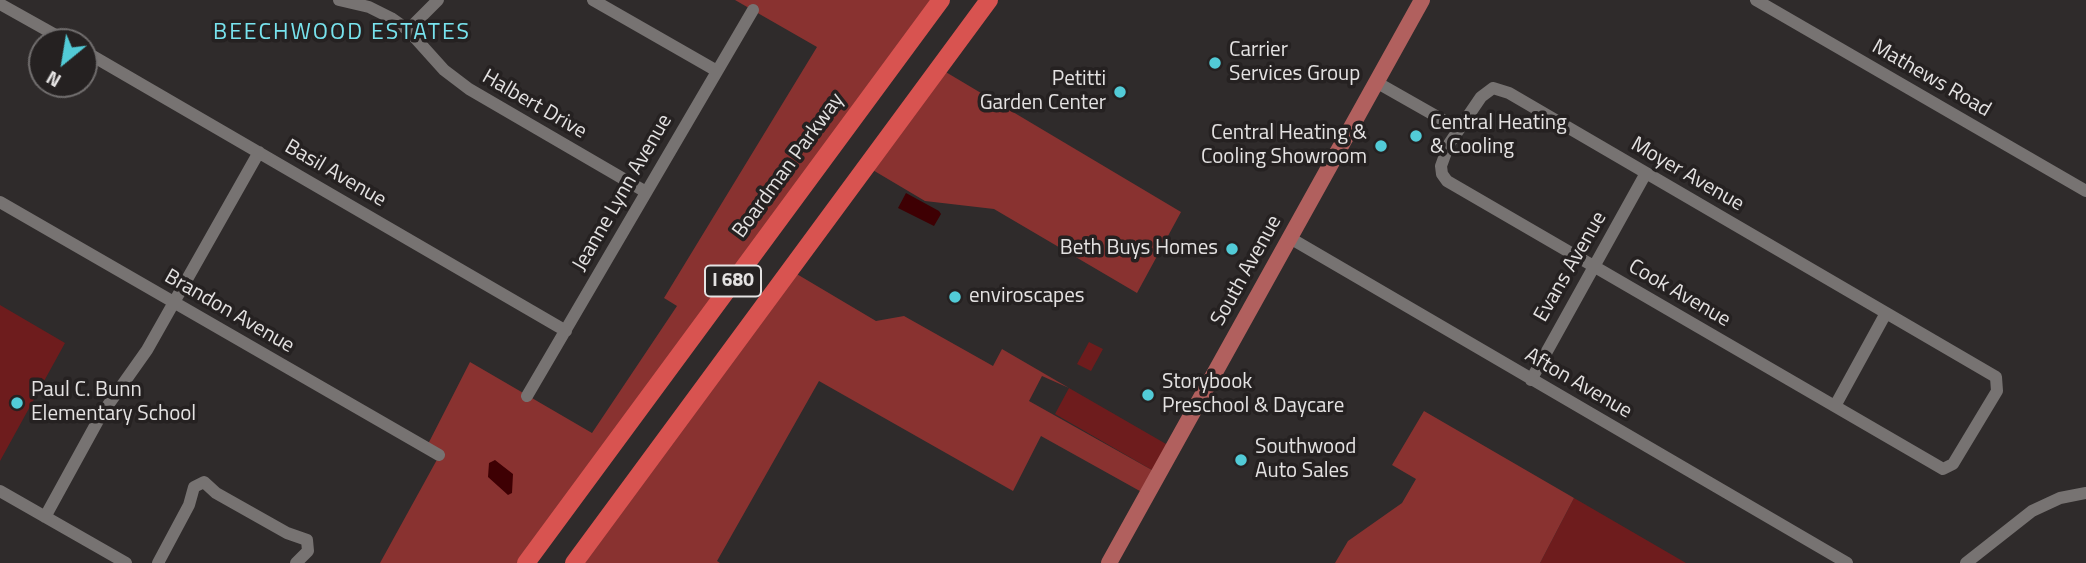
<!DOCTYPE html>
<html>
<head>
<meta charset="utf-8">
<style>
  body { margin:0 }
  #map { position:relative; width:2086px; height:563px; overflow:hidden; background:#2f2b2b; font-family:"Titillium Web",sans-serif }
  canvas { display:block }
  .north { position:absolute; left:28px; top:28px; width:70px; height:70px; box-sizing:border-box; background:#252121; border:2px solid #716e6e; border-radius:50%; rotate:210deg; font-size:19px; font-weight:700; line-height:28px; text-align:center; color:#e4e2e2 }
  .north::after { content:''; display:block; margin:auto; width:24px; height:32px; background:#52cbd7; clip-path:polygon(50% 0,100% 100%,50% 72%,0 100%) }
</style>
</head>
<body>
<div id="map">
<canvas width="2086" height="563"></canvas>
<div class="north">N</div>
</div>
<script>
const ctx = document.querySelector('canvas').getContext('2d');
ctx.lineJoin = 'round';
function paint(path, color) { ctx.fillStyle = color; ctx.fill(path, 'evenodd'); }
const shape = rows => new Path2D(rows.map(r => 'M' + r).join(''));
function stroke(path, color, width, dash) { ctx.strokeStyle = color; ctx.lineWidth = width; ctx.lineCap = dash ? 'butt' : 'round'; ctx.setLineDash(dash || []); ctx.stroke(path); }
function write(font, color, halo, rows, align = 'center') {
  ctx.font = font + ' "Titillium Web",sans-serif'; ctx.lineWidth = 7; ctx.setLineDash([]); ctx.textBaseline = 'middle'; ctx.strokeStyle = halo; ctx.fillStyle = color; for (const [text, x, y, turn = 0] of rows) {
    ctx.save(); ctx.translate(x, y); ctx.rotate((+turn || 0) * Math.PI / 180); ctx.textAlign = isNaN(turn) ? turn : align; if (halo) ctx.strokeText(text, 0, 0); ctx.fillText(text, 0, 0); ctx.restore();
  }
}
const green = shape([
  [0,305,65,343,0,461],
  [1089,342,1103,349,1091,371,1077,364],
  [1069,388,1173,448,1159,474,1055,414],
  [1574,498,1686,563,1540,563]
]);
const forest = shape([
  [735,0,941,0,526,563,380,563,439,456,426,448,470,362,592,433,677,306,664,298,817,47],
  [939,68,1181,212,1137,293,994,209,925,201,866,166],
  [790,270,876,321,904,316,993,366,1002,349,1069,388,1042,376,1029,401,1159,474,1147,495,1041,436,1013,491,819,381,717,561,720,563,574,563],
  [1424,411,1574,498,1540,563,1335,563,1348,541,1402,503,1416,479,1392,465]
]);
const water = shape([
  [906,193,939,211,941,214,934,226,898,208],
  [495,460,513,474,512,493,508,495,488,477,489,463]
]);
const minor = shape([
  [339,0,369,7,391,18,408,30,444,70,469,89,646,192],
  [593,0,717,71],
  [1756,0,2086,191],
  [0,4,68,42],
  [408,30,438,0],
  [84,51,566,331],
  [1376,82,1457,128],
  [1493,88,1509,93,1996,377,1997,391,1953,464,1943,469,1447,181,1442,174,1441,166,1449,144,1481,97,1493,88],
  [0,202,439,455],
  [1290,238,1847,563],
  [1531,380,1646,173],
  [527,396,753,10],
  [1835,406,1886,313],
  [0,491,126,563],
  [45,517,101,415,147,350,259,152],
  [158,563,189,505,194,487,204,482,216,493,287,533,307,540,308,551,296,563],
  [1966,563,2032,511,2060,498,2086,493]
]);
const major = shape([
  [1109,563,1422,0]
]);
const highway = shape([
  [526,563,941,0],
  [574,563,989,0]
]);
const markers = [
  [1215,63,7,"#52cbd7"],
  [1120,92,7,"#52cbd7"],
  [1416,136,7,"#52cbd7"],
  [1381,146,7,"#52cbd7"],
  [1232,249,7,"#52cbd7"],
  [955,297,7,"#52cbd7"],
  [1148,395,7,"#52cbd7"],
  [17,403,7,"#52cbd7"],
  [1241,460,7,"#52cbd7"]
];
const shields = [
  [733,281,56]
];
const shieldNames = [
  ["I 680",733,281]
];
const poiNames = [
  ["Carrier",1229,51],
  ["Services Group",1229,75],
  ["Petitti",1106,80,"right"],
  ["Garden Center",1106,104,"right"],
  ["Central Heating",1430,124],
  ["& Cooling",1430,148],
  ["Central Heating &",1367,134,"right"],
  ["Cooling Showroom",1367,158,"right"],
  ["Beth Buys Homes",1218,249,"right"],
  ["enviroscapes",969,297],
  ["Storybook",1162,383],
  ["Preschool & Daycare",1162,407],
  ["Paul C. Bunn",31,391],
  ["Elementary School",31,415],
  ["Southwood",1255,448],
  ["Auto Sales",1255,472]
];
const streetNames = [
  ["Mathews Road",1931,79,30],
  ["Halbert Drive",534,105,30],
  ["Boardman Parkway",789,166,-54],
  ["Basil Avenue",335,174,30],
  ["Moyer Avenue",1687,175,30],
  ["Jeanne Lynn Avenue",623,193,-60],
  ["Evans Avenue",1571,267,-60],
  ["South Avenue",1247,271,-61],
  ["Cook Avenue",1679,294,30],
  ["Brandon Avenue",229,312,30],
  ["Afton Avenue",1578,384,30]
];
const neighbourhoodNames = [
  ["BEECHWOOD ESTATES",342,33]
];
paint(green, '#6e1c1d');
paint(forest, '#893230');
paint(water, '#3e0003');
stroke(minor, '#777372', 12);
stroke(major, '#b1605e', 16);
stroke(highway, '#d85350', 18);
for (const [x, y, r, color] of markers) { const dot = new Path2D(); dot.arc(x, y, r, 0, 2 * Math.PI); ctx.fillStyle = color; ctx.fill(dot); stroke(dot, '#252121', 2.5); }
for (const [x, y, w] of shields) { const box = new Path2D(); box.roundRect(x - w / 2, y - 15.5, w, 31, 5); ctx.fillStyle = '#252121'; ctx.fill(box); stroke(box, '#e4e2e2', 2); }
write('bold 19px', '#e4e2e2', null, shieldNames);
write('21px', '#e4e2e2', '#252121', poiNames, 'left');
write('21px', '#e4e2e2', '#252121', streetNames);
ctx.letterSpacing = '2px';
write('23px', '#78e3ee', '#252121', neighbourhoodNames);
ctx.letterSpacing = '0px';
</script>
</body>
</html>
